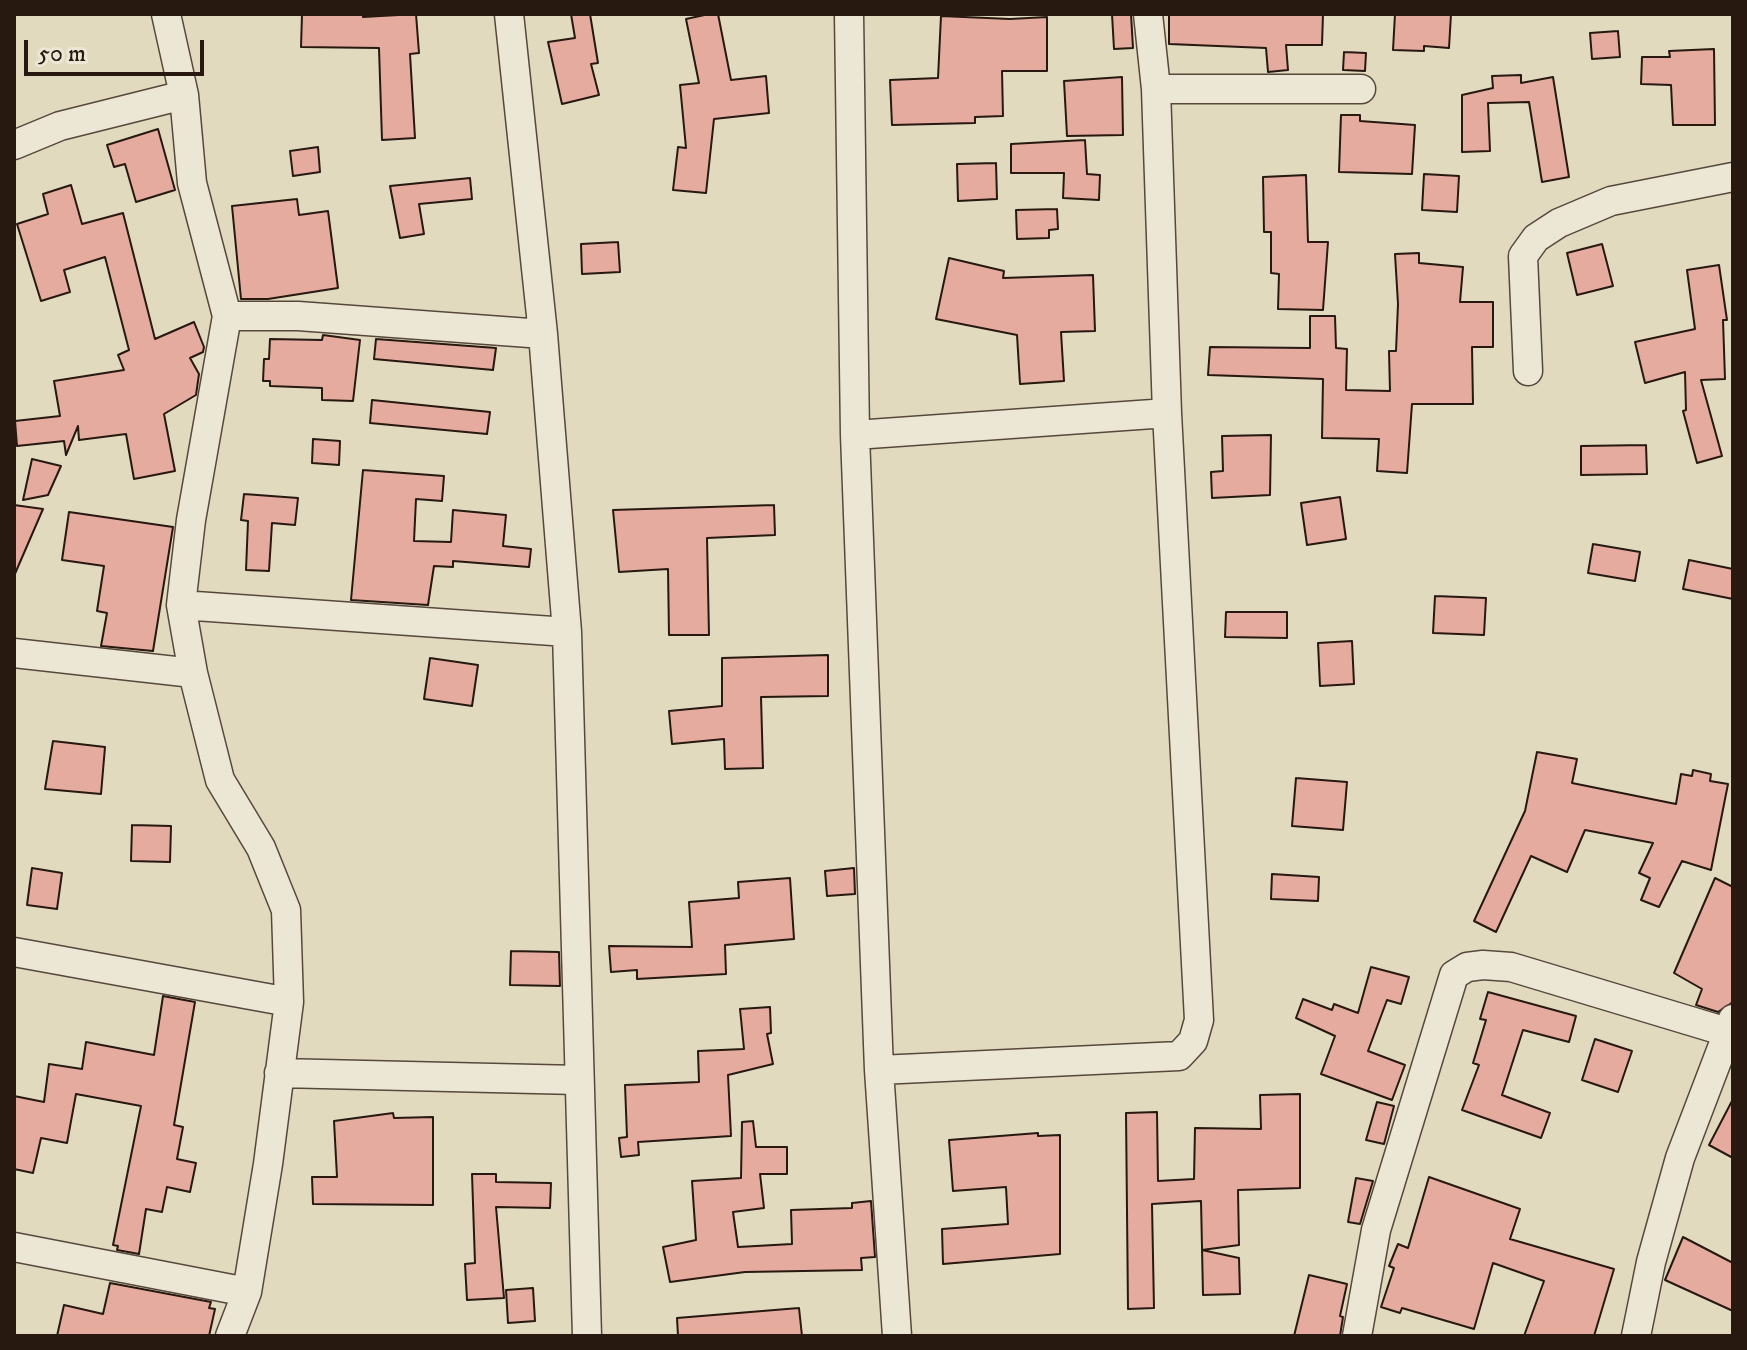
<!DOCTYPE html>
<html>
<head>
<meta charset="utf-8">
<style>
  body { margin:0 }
  #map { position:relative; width:1747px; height:1350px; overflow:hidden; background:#e2dabf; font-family:"IM FELL DW Pica",serif }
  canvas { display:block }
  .frame { position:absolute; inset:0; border:16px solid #271810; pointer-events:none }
  .scale { position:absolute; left:24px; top:40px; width:180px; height:36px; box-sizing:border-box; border:4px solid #271810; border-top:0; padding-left:10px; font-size:24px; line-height:28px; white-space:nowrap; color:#271810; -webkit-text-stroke:6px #ece7d5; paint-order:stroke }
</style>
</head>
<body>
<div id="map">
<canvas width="1747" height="1350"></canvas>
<div class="frame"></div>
<div class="scale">50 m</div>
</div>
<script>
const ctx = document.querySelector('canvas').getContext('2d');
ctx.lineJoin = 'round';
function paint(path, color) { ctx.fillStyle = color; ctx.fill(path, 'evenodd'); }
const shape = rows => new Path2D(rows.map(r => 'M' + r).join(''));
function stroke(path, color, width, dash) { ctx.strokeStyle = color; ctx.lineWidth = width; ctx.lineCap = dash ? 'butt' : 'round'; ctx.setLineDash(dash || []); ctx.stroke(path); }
const building = shape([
  [302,14,363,14,363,17,416,14,419,53,410,54,415,138,382,140,379,48,301,47,302,14],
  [571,14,590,14,598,63,591,64,599,95,562,104,548,42,575,38,571,14],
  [709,14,718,14,731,80,766,76,769,113,714,119,706,193,673,190,678,147,686,148,680,85,699,83,686,19,709,14],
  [1112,14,1131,14,1133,48,1114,49,1112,14],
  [1169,14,1323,14,1322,45,1286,45,1288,70,1268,72,1266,48,1169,44,1169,14],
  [1395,14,1451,14,1449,48,1424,46,1424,51,1393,50,1395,14],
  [941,16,1010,19,1047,17,1047,71,1002,71,1003,116,975,117,975,123,892,125,890,80,938,78,941,16],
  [1618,31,1620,57,1592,59,1590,33,1618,31],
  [1714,49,1715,125,1673,125,1671,85,1641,84,1642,57,1670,57,1669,51,1714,49],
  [1344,52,1366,53,1365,71,1343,70,1344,52],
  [1521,75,1521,83,1553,77,1569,177,1542,182,1529,102,1488,103,1490,151,1462,152,1462,95,1493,88,1492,76,1521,75],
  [1122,77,1123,135,1067,136,1064,81,1122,77],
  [1341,115,1360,115,1360,121,1415,125,1412,174,1339,172,1341,115],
  [158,129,175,190,136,202,125,164,114,167,107,145,158,129],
  [1085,140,1087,174,1100,175,1099,200,1063,198,1064,173,1011,173,1011,144,1085,140],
  [318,147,320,172,293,176,290,151,318,147],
  [996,163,997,199,958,201,957,164,996,163],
  [1424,174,1459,176,1457,212,1422,210,1424,174],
  [1306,175,1308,242,1328,242,1323,310,1278,309,1279,274,1271,273,1271,232,1264,232,1263,177,1306,175],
  [470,178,472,199,419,204,424,234,400,238,390,186,470,178],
  [71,185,82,224,123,213,155,339,194,322,204,347,203,352,190,358,199,374,196,395,164,414,175,471,134,479,126,434,79,440,78,426,66,455,64,441,17,446,15,421,60,416,54,381,124,370,118,355,129,350,105,257,64,270,70,292,41,301,17,224,48,214,43,194,71,185],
  [297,199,299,215,328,211,338,288,268,299,241,299,232,206,297,199],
  [1057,209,1058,229,1049,230,1049,238,1017,239,1016,210,1057,209],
  [618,242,620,272,582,274,581,244,618,242],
  [1602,244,1613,286,1577,295,1567,253,1602,244],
  [1419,253,1419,263,1463,267,1460,302,1493,302,1493,347,1472,347,1473,404,1412,404,1407,473,1377,471,1379,439,1322,438,1323,379,1208,375,1210,347,1310,348,1310,316,1335,316,1336,348,1347,349,1346,390,1390,391,1389,351,1396,351,1398,304,1395,254,1419,253],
  [949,258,1004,271,1003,278,1093,275,1095,331,1061,332,1064,381,1020,384,1017,335,936,319,949,258],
  [1719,265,1727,320,1723,320,1725,379,1701,380,1722,456,1697,463,1683,411,1686,410,1685,372,1645,383,1635,342,1695,329,1687,270,1719,265],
  [323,335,360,340,353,401,322,400,322,388,270,386,270,381,263,381,264,359,269,359,270,339,322,340,323,335],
  [376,339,496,348,493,370,374,359,376,339],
  [372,400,490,412,487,434,370,423,372,400],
  [1271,435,1270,495,1212,498,1211,472,1223,471,1222,436,1271,435],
  [313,439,340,441,339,465,312,463,313,439],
  [1646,445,1647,474,1581,475,1581,446,1646,445],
  [32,459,61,466,48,495,23,500,32,459],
  [363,470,444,476,442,501,416,499,414,541,451,542,453,510,506,515,503,546,531,549,529,567,453,561,453,567,434,566,428,605,351,600,363,470],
  [244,494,298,498,295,525,272,523,269,571,246,570,248,521,241,520,244,494],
  [1340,497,1346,539,1307,545,1301,503,1340,497],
  [14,505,43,509,14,576,14,505],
  [774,505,775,535,707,538,709,635,669,635,668,569,619,572,613,510,774,505],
  [69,512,173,527,153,651,101,646,107,613,97,611,104,566,62,560,69,512],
  [1593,544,1640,552,1635,581,1588,573,1593,544],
  [1689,560,1733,569,1733,599,1683,589,1689,560],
  [1435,596,1486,598,1484,635,1433,633,1435,596],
  [1226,612,1287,612,1287,638,1225,637,1226,612],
  [1352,641,1354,684,1320,686,1318,643,1352,641],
  [828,655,828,696,761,697,763,768,725,769,724,739,672,744,669,711,722,706,722,658,828,655],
  [430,658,478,665,472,706,424,699,430,658],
  [53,741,105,747,101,794,45,789,53,741],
  [1537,752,1577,759,1572,783,1676,804,1681,774,1692,776,1693,770,1711,774,1710,781,1728,784,1711,870,1682,861,1659,907,1641,900,1650,878,1639,873,1653,843,1585,830,1567,872,1531,856,1496,932,1474,921,1525,811,1537,752],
  [1296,778,1347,782,1343,830,1292,826,1296,778],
  [132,825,171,826,170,862,131,861,132,825],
  [32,868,62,873,57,909,27,905,32,868],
  [854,868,855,894,827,896,825,871,854,868],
  [1272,874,1319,877,1318,901,1271,899,1272,874],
  [790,878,794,939,725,945,726,974,637,979,637,970,611,972,609,946,692,947,689,902,739,898,738,882,790,878],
  [1715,878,1733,887,1733,1002,1718,1012,1696,1005,1702,989,1674,973,1715,878],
  [511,951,559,952,560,986,510,985,511,951],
  [1371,967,1409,977,1401,1004,1387,1000,1368,1051,1405,1065,1392,1100,1321,1074,1335,1036,1296,1018,1303,999,1332,1010,1334,1004,1358,1013,1371,967],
  [1488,992,1576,1016,1569,1042,1523,1030,1502,1095,1550,1113,1541,1138,1462,1110,1479,1065,1473,1063,1486,1020,1480,1019,1488,992],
  [163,996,195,1002,174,1125,183,1127,177,1159,196,1163,190,1192,167,1187,162,1212,146,1209,139,1254,117,1250,118,1246,113,1245,141,1106,76,1094,67,1143,41,1138,33,1173,14,1169,14,1096,44,1102,49,1064,82,1069,86,1042,154,1055,163,996],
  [770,1007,771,1033,767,1034,773,1064,728,1075,731,1136,638,1142,639,1155,621,1157,619,1138,627,1137,625,1085,699,1082,698,1051,744,1049,740,1009,770,1007],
  [1595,1039,1632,1051,1618,1092,1582,1080,1595,1039],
  [1300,1094,1300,1188,1238,1190,1239,1245,1202,1250,1239,1258,1240,1294,1203,1295,1201,1201,1152,1204,1154,1308,1128,1309,1126,1113,1157,1112,1158,1181,1194,1179,1195,1128,1261,1129,1260,1095,1300,1094],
  [1733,1099,1733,1158,1709,1145,1733,1099],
  [1377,1102,1394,1106,1384,1144,1366,1140,1377,1102],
  [393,1113,394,1118,433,1117,433,1205,313,1204,312,1177,337,1177,334,1121,393,1113],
  [753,1121,756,1147,787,1147,787,1174,760,1174,764,1208,733,1212,738,1247,792,1244,791,1210,852,1208,852,1203,871,1201,875,1257,861,1258,862,1270,745,1272,670,1282,663,1247,696,1240,692,1181,741,1178,742,1122,753,1121],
  [1038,1133,1038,1136,1060,1135,1060,1254,943,1264,942,1229,1008,1224,1006,1187,953,1191,949,1140,1038,1133],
  [472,1174,496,1174,496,1182,551,1183,550,1208,496,1207,504,1298,467,1300,465,1264,475,1263,472,1174],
  [1429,1177,1520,1209,1510,1239,1614,1269,1594,1336,1524,1336,1544,1281,1493,1263,1474,1329,1402,1308,1400,1313,1381,1307,1394,1268,1389,1266,1398,1244,1408,1248,1429,1177],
  [1356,1178,1373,1181,1360,1224,1348,1222,1356,1178],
  [1683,1237,1733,1263,1733,1311,1665,1280,1683,1237],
  [1309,1275,1347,1284,1340,1316,1343,1317,1340,1336,1294,1336,1309,1275],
  [110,1283,211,1302,209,1308,215,1309,209,1336,57,1336,64,1305,103,1314,110,1283],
  [533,1288,535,1321,508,1323,506,1290,533,1288],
  [799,1308,802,1336,678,1336,677,1318,799,1308]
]);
const minor = shape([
  [166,14,184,95,192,183,227,316,191,520,181,605,193,673,220,780,261,848,286,910,289,1002,268,1164,247,1292,230,1336],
  [509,14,543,334,567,632,587,1336],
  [849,14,855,435,879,1070,897,1336],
  [1156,89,1361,89],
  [14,145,60,126,184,95],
  [227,316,298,316,543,334],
  [1528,371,1523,256,1536,238,1559,223,1611,201,1733,177],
  [855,435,1167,413],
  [181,605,567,632],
  [14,653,193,673],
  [14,952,289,1002],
  [879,1070,1179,1056,1193,1041,1199,1020,1167,413,1156,89,1148,14],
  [279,1073,578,1080],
  [14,1247,247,1292],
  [1357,1336,1376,1230,1454,975,1467,967,1483,965,1511,967,1727,1032],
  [1636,1336,1651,1262,1680,1158,1733,1019]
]);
paint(building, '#e4ab9e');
stroke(building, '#271810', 2);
stroke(minor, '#56483c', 31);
stroke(minor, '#ece7d5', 28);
</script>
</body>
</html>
